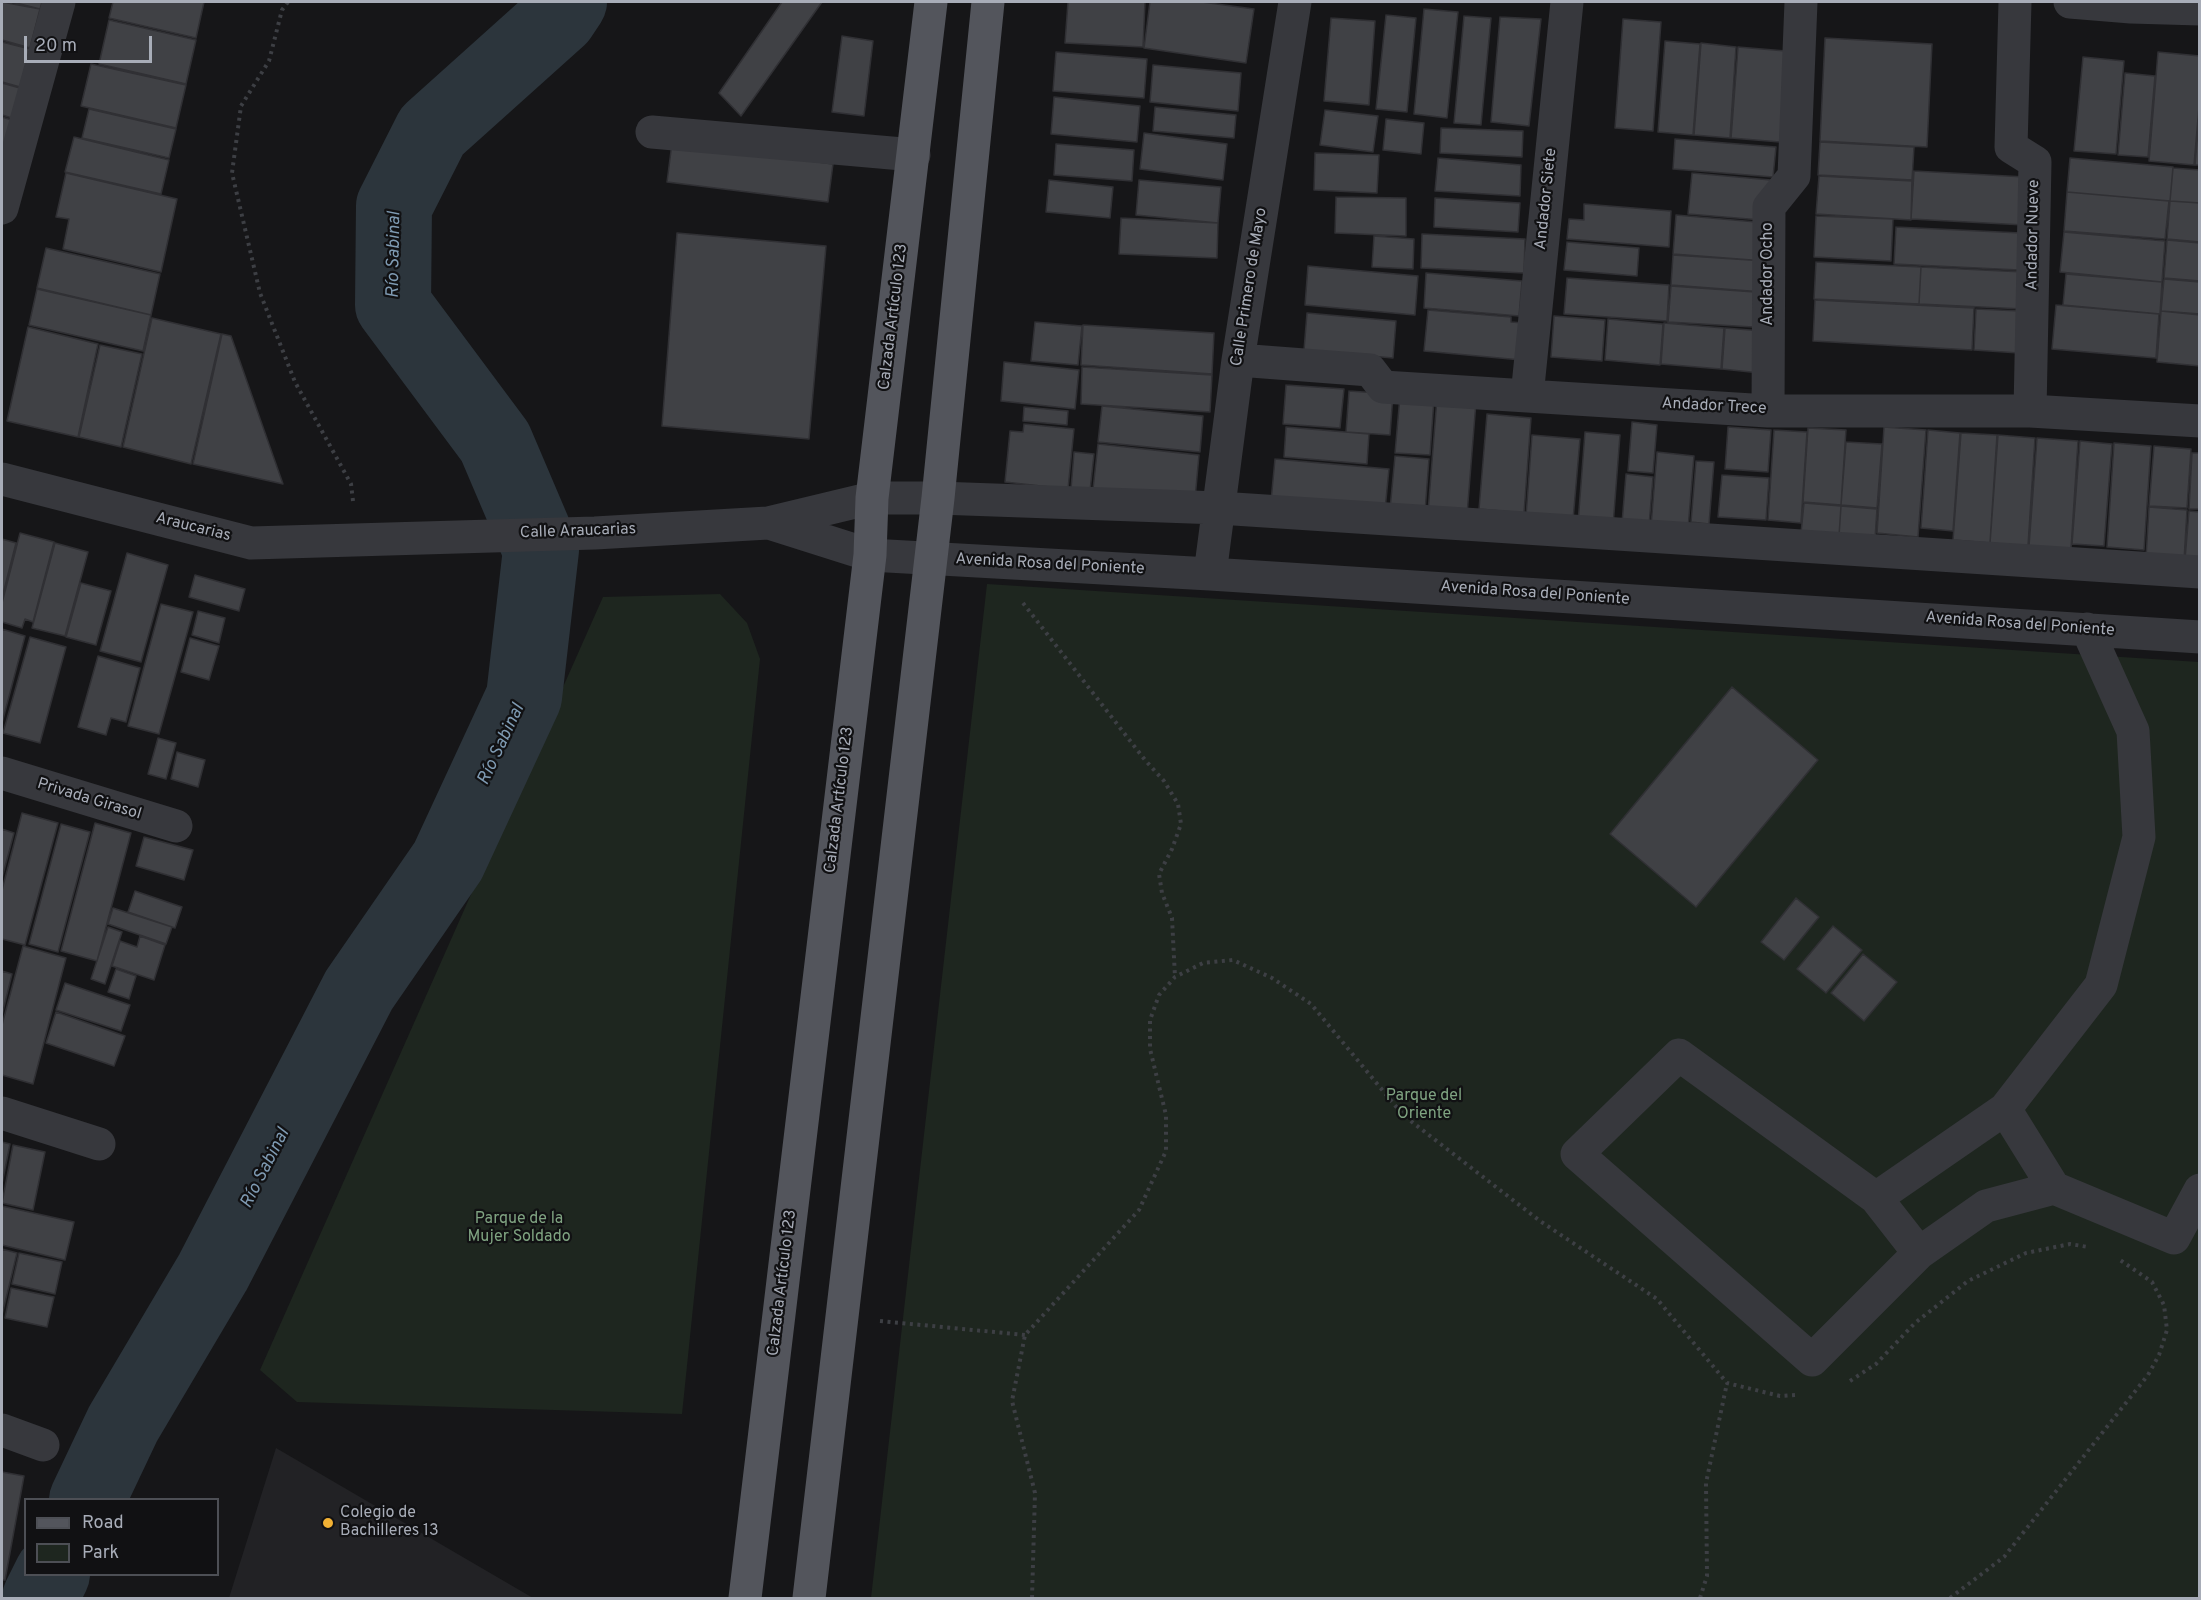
<!DOCTYPE html>
<html>
<head>
<meta charset="utf-8">
<style>
  body { margin:0 }
  #map { position:relative; width:2201px; height:1600px; overflow:hidden; background:#161618; font-family:Overpass,sans-serif }
  canvas { display:block }
  .frame { position:absolute; inset:0; border:3px solid #a8adb8; pointer-events:none }
  .legend { position:absolute; left:24px; top:1498px; width:195px; height:78px; box-sizing:border-box; background:#111113; border:2px solid #4d4f55; margin:0; padding:8px 10px; list-style:none; font-size:18px; color:#a8adb8 }
  .legend li { display:flex; align-items:center; gap:12px; height:30px }
  .legend b { width:30px; border:2px solid #4d4f55 }
  .scale { position:absolute; left:24px; top:36px; width:128px; height:27px; box-sizing:border-box; border:3px solid #a8adb8; border-top:0; padding-left:8px; font-size:18px; line-height:21px; white-space:nowrap; color:#a8adb8; -webkit-text-stroke:4px #111113; paint-order:stroke }
</style>
</head>
<body>
<div id="map">
<canvas width="2201" height="1600"></canvas>
<div class="frame"></div>
<ul class="legend">
<li><b style="height:8px;background:#53555c"></b>Road</li>
<li><b style="height:16px;background:#1e261f"></b>Park</li>
</ul>
<div class="scale">20 m</div>
</div>
<script>
const ctx = document.querySelector('canvas').getContext('2d');
ctx.lineJoin = 'round';
function paint(path, color) { ctx.fillStyle = color; ctx.fill(path, 'evenodd'); }
const shape = rows => new Path2D(rows.map(r => 'M' + r).join(''));
function stroke(path, color, width, dash) { ctx.strokeStyle = color; ctx.lineWidth = width; ctx.lineCap = dash ? 'butt' : 'round'; ctx.setLineDash(dash || []); ctx.stroke(path); }
function write(font, color, halo, rows, align = 'center') {
  ctx.font = font + ' Overpass,sans-serif'; ctx.lineWidth = 4.5; ctx.setLineDash([]); ctx.textBaseline = 'middle'; ctx.strokeStyle = halo; ctx.fillStyle = color; for (const [text, x, y, turn = 0] of rows) {
    ctx.save(); ctx.translate(x, y); ctx.rotate((+turn || 0) * Math.PI / 180); ctx.textAlign = isNaN(turn) ? turn : align; if (halo) ctx.strokeText(text, 0, 0); ctx.fillText(text, 0, 0); ctx.restore();
  }
}
const built = shape([
  [276,1448,533,1598,229,1598]
]);
const green = shape([
  [987,584,2199,662,2199,1598,871,1598],
  [720,594,747,623,760,659,682,1414,297,1402,260,1370,603,597]
]);
const river = shape([
  [87,1500,123,1424,213,1272,359,990,448,861,524,697,541,550,495,442,393,305,394,206,432,131,559,17,569,2],
  [40,1598,52,1574]
]);
const building = shape([
  [2,2,40,9,30,48,2,40,2,2],
  [12,2,42,2,40,9,12,2],
  [113,2,204,2,196,38,109,18,113,2],
  [782,2,822,2,741,116,719,93,782,2],
  [1068,2,1145,2,1143,47,1065,43,1068,2],
  [1150,2,1202,2,1254,9,1246,63,1144,48,1150,2],
  [1424,9,1458,12,1447,118,1414,114,1424,9],
  [1386,15,1416,18,1407,112,1376,109,1386,15],
  [1464,16,1491,18,1481,125,1454,123,1464,16],
  [1500,17,1541,19,1529,126,1491,122,1500,17],
  [1331,18,1375,21,1369,105,1324,101,1331,18],
  [1623,19,1661,22,1653,131,1615,128,1623,19],
  [109,20,196,40,186,84,99,64,109,20],
  [842,36,873,41,864,116,832,112,842,36],
  [1825,38,1932,44,1927,147,1820,141,1825,38],
  [1665,41,1700,44,1693,135,1658,132,1665,41],
  [2,42,30,49,20,87,2,82,2,42],
  [1701,43,1736,47,1730,138,1694,135,1701,43],
  [1738,47,1786,51,1780,142,1731,138,1738,47],
  [1056,52,1147,59,1144,98,1053,91,1056,52],
  [2158,52,2200,56,2200,95,2194,165,2149,161,2158,52],
  [2083,57,2124,61,2116,154,2074,151,2083,57],
  [91,64,186,85,176,128,81,106,91,64],
  [1153,65,1241,73,1238,111,1150,102,1153,65],
  [2125,73,2155,76,2148,157,2118,155,2125,73],
  [2,83,20,88,12,118,2,115,2,83],
  [1054,97,1140,106,1137,142,1051,134,1054,97],
  [1155,107,1236,115,1234,138,1153,131,1155,107],
  [2200,108,2200,165,2195,165,2200,108],
  [89,109,176,129,169,158,82,138,89,109],
  [1325,110,1378,116,1373,152,1320,145,1325,110],
  [2,117,12,120,2,155,2,117],
  [1386,119,1424,123,1421,154,1383,150,1386,119],
  [1441,128,1523,131,1522,157,1440,153,1441,128],
  [1144,133,1227,144,1223,180,1140,169,1144,133],
  [74,137,169,160,161,194,65,172,74,137],
  [1675,139,1776,147,1773,177,1673,169,1675,139],
  [1820,142,1914,147,1912,180,1818,175,1820,142],
  [672,143,833,164,828,202,667,182,672,143],
  [1056,144,1134,150,1132,181,1054,175,1056,144],
  [1315,153,1379,155,1377,193,1314,190,1315,153],
  [1438,158,1521,165,1520,196,1435,191,1438,158],
  [2070,158,2173,167,2170,201,2067,192,2070,158],
  [2173,168,2200,170,2200,203,2170,201,2173,168],
  [1914,171,2026,177,2024,225,1911,219,1914,171],
  [66,173,177,199,161,272,63,249,69,219,56,217,66,173],
  [1692,173,1771,180,1761,220,1688,214,1692,173],
  [1819,176,1912,181,1911,220,1816,214,1819,176],
  [1049,180,1113,187,1110,218,1046,212,1049,180],
  [1139,180,1221,187,1218,223,1136,215,1139,180],
  [2067,192,2169,201,2165,239,2064,231,2067,192],
  [1336,197,1406,198,1406,236,1335,233,1336,197],
  [1435,198,1520,203,1518,232,1434,227,1435,198],
  [2170,201,2200,203,2200,242,2167,239,2170,201],
  [1584,204,1671,211,1669,247,1567,239,1569,219,1584,220,1584,204],
  [1676,215,1768,223,1765,261,1673,254,1676,215],
  [1816,216,1893,219,1891,261,1814,257,1816,216],
  [1121,218,1218,223,1217,258,1119,254,1121,218],
  [1896,227,2021,233,2019,270,1894,264,1896,227],
  [2064,232,2165,241,2162,282,2060,272,2064,232],
  [677,233,826,246,809,439,662,426,677,233],
  [1422,234,1525,239,1524,273,1421,268,1422,234],
  [1374,236,1414,239,1413,269,1372,267,1374,236],
  [2167,240,2200,243,2200,281,2164,278,2167,240],
  [1567,242,1639,248,1637,276,1564,270,1567,242],
  [46,248,160,274,151,315,37,288,46,248],
  [1673,255,1765,261,1763,292,1671,285,1673,255],
  [1816,262,1921,267,1919,304,1814,299,1816,262],
  [1308,266,1418,276,1415,315,1305,305,1308,266],
  [1921,267,2024,272,2023,309,1919,304,1921,267],
  [1426,273,1522,281,1519,316,1424,308,1426,273],
  [2066,274,2162,282,2160,314,2063,305,2066,274],
  [1567,278,1669,285,1667,321,1564,314,1567,278],
  [2164,279,2200,282,2200,314,2161,311,2164,279],
  [1671,286,1755,292,1753,327,1668,322,1671,286],
  [37,289,151,315,143,351,29,325,37,289],
  [1815,300,1974,308,1972,350,1813,341,1815,300],
  [2056,305,2159,314,2156,358,2052,349,2056,305],
  [1976,309,2021,311,2019,353,1974,350,1976,309],
  [1428,310,1511,317,1511,322,1524,323,1521,360,1424,351,1428,310],
  [2161,311,2200,315,2200,366,2157,362,2161,311],
  [1307,313,1396,321,1393,358,1304,350,1307,313],
  [1554,316,1605,320,1602,361,1551,357,1554,316],
  [152,318,221,334,191,464,123,447,152,318],
  [1608,319,1663,324,1660,365,1605,360,1608,319],
  [1035,322,1082,326,1078,365,1031,361,1035,322],
  [1664,323,1724,328,1721,369,1661,364,1664,323],
  [1083,325,1214,333,1212,374,1081,365,1083,325],
  [28,327,98,344,78,437,7,421,28,327],
  [1725,328,1763,331,1760,373,1722,369,1725,328],
  [222,334,231,336,283,484,193,464,222,334],
  [100,345,142,354,121,447,79,437,100,345],
  [1004,362,1079,370,1075,409,1001,401,1004,362],
  [1082,367,1212,375,1210,412,1081,404,1082,367],
  [1286,385,1344,389,1340,428,1283,424,1286,385],
  [1349,391,1393,394,1390,435,1346,432,1349,391],
  [1400,396,1434,399,1430,455,1395,453,1400,396],
  [1437,398,1476,402,1467,515,1428,512,1437,398],
  [1102,406,1203,416,1200,452,1098,442,1102,406],
  [1024,407,1068,411,1067,425,1023,421,1024,407],
  [1487,414,1531,418,1524,513,1479,509,1487,414],
  [1632,422,1657,425,1653,473,1628,471,1632,422],
  [1024,424,1074,429,1068,489,1005,482,1010,431,1023,432,1024,424],
  [1286,427,1369,434,1367,464,1284,457,1286,427],
  [1728,427,1771,430,1768,472,1725,469,1728,427],
  [1884,427,1926,430,1918,537,1877,533,1884,427],
  [1808,428,1846,430,1841,505,1803,502,1808,428],
  [1774,430,1807,432,1801,523,1768,520,1774,430],
  [1928,430,1960,433,1953,531,1921,528,1928,430],
  [1585,432,1620,435,1613,526,1578,523,1585,432],
  [1961,433,1997,435,1990,543,1953,540,1961,433],
  [1532,435,1580,439,1573,520,1526,516,1532,435],
  [1998,435,2035,438,2028,546,1990,543,1998,435],
  [2037,438,2078,441,2071,549,2029,546,2037,438],
  [2080,441,2112,444,2104,546,2072,544,2080,441],
  [1846,442,1882,444,1877,508,1841,505,1846,442],
  [2114,443,2151,446,2144,550,2107,547,2114,443],
  [1098,444,1199,455,1195,499,1093,489,1098,444],
  [2154,446,2191,449,2187,508,2149,506,2154,446],
  [1074,452,1094,454,1090,491,1071,489,1074,452],
  [1657,452,1694,456,1688,529,1651,526,1657,452],
  [2192,453,2200,453,2200,509,2189,509,2192,453],
  [1395,456,1429,459,1425,512,1390,509,1395,456],
  [1275,459,1389,469,1385,510,1271,501,1275,459],
  [1696,461,1714,462,1709,524,1691,522,1696,461],
  [1626,474,1653,477,1649,526,1622,523,1626,474],
  [1722,475,1769,478,1766,520,1718,517,1722,475],
  [1804,503,1841,506,1839,536,1801,533,1804,503],
  [1841,506,1877,509,1875,539,1839,536,1841,506],
  [2149,507,2187,510,2184,561,2146,558,2149,507],
  [2189,511,2200,512,2200,560,2185,559,2189,511],
  [20,533,54,542,33,622,25,619,22,628,2,622,2,603,20,533],
  [2,539,16,543,2,598,2,539],
  [55,543,88,552,65,636,32,628,55,543],
  [127,553,168,565,141,662,100,651,127,553],
  [195,575,245,589,239,611,189,597,195,575],
  [81,583,111,591,96,645,66,637,81,583],
  [161,604,193,612,159,734,128,726,161,604],
  [198,611,225,618,219,643,192,635,198,611],
  [2,629,25,636,2,723,2,629],
  [30,637,66,647,40,743,3,733,30,637],
  [190,638,219,646,209,680,181,672,190,638],
  [98,656,140,668,126,722,111,718,106,735,78,727,98,656],
  [1732,687,1818,760,1696,907,1610,834,1732,687],
  [158,738,176,743,166,779,148,774,158,738],
  [177,752,205,760,198,787,171,779,177,752],
  [22,813,58,823,25,945,2,939,2,890,22,813],
  [95,823,131,833,97,961,61,951,95,823],
  [61,824,90,832,58,952,29,944,61,824],
  [2,829,14,833,2,878,2,829],
  [144,837,193,850,184,880,136,866,144,837],
  [135,891,182,907,175,928,128,912,135,891],
  [1796,898,1819,917,1784,960,1761,942,1796,898],
  [113,908,172,927,166,944,108,924,113,908],
  [1833,926,1862,950,1826,993,1797,969,1833,926],
  [108,927,122,932,105,984,91,979,108,927],
  [140,936,165,945,154,980,112,966,120,941,137,947,140,936],
  [23,946,66,958,33,1084,2,1075,2,1025,23,946],
  [1863,954,1897,982,1864,1021,1831,993,1863,954],
  [116,969,136,976,129,999,108,992,116,969],
  [2,971,12,974,2,1015,2,971],
  [65,983,130,1005,121,1031,56,1010,65,983],
  [56,1012,125,1036,114,1066,46,1043,56,1012],
  [2,1142,10,1144,2,1184,2,1142],
  [13,1145,45,1152,33,1210,2,1203,13,1145],
  [2,1206,74,1222,65,1260,2,1245,2,1206],
  [2,1249,17,1253,2,1315,2,1249],
  [19,1253,62,1262,55,1294,12,1284,19,1253],
  [11,1288,54,1297,47,1327,5,1318,11,1288],
  [2,1472,24,1476,5,1580,2,1580,2,1472]
]);
const path = shape([
  [288,2,282,10,269,61,241,106,232,173,260,293,295,382,351,484,353,501],
  [1023,603,1145,760,1164,781,1178,804,1181,824,1172,849,1159,874,1162,893,1172,918,1175,977],
  [880,1321,1025,1335],
  [1850,1381,1876,1364,1915,1323,1968,1281,2026,1253,2070,1244,2088,1247],
  [1032,1598,1035,1493,1012,1401,1025,1335,1139,1210,1166,1151,1166,1115,1150,1049,1150,1020,1159,995,1175,977,1203,963,1233,960,1272,978,1311,1004,1403,1115,1540,1221,1657,1299,1727,1383,1780,1396,1795,1395],
  [1700,1598,1707,1576,1706,1483,1727,1383],
  [1950,1598,2004,1557,2148,1375,2159,1355,2167,1330,2164,1305,2152,1282,2120,1260]
]);
const minor = shape([
  [2015,2,2011,147,2035,162,2030,411],
  [2070,2,2131,7,2200,9],
  [652,132,914,155],
  [2,208,59,2],
  [1238,360,1370,370,1383,387,1768,411,2030,411,2200,421],
  [1527,396,1567,2],
  [1768,411,1769,207,1794,176,1801,2],
  [2,479,251,543,595,533,768,523,872,498,938,498,1219,508,2200,572],
  [769,523,870,555,1210,574,2200,637],
  [1210,574,1238,360,1295,2],
  [2087,629,2133,731,2139,837,2101,985,2005,1109,1876,1198,1679,1055,1577,1154,1812,1360,1919,1253,1986,1206,2054,1188,2174,1238,2200,1190],
  [2,773,176,826],
  [2005,1109,2054,1188],
  [2,1113,99,1144],
  [1876,1198,1919,1253],
  [2,1430,43,1445]
]);
const major = shape([
  [745,1598,870,555,872,498,931,2],
  [809,1598,938,498,988,2]
]);
const markers = [
  [328,1523,6,"#f2b134"]
];
const streetNames = [
  ["Andador Siete",1547,199,-84],
  ["Andador Nueve",2034,235,-89],
  ["Andador Ocho",1769,274,-90],
  ["Calle Primero de Mayo",1250,287,-81],
  ["Calzada Artículo 123",894,317,-83],
  ["Andador Trece",1714,407,3],
  ["Araucarias",193,528,14],
  ["Calle Araucarias",578,532,-2],
  ["Avenida Rosa del Poniente",1050,565,3],
  ["Avenida Rosa del Poniente",1535,594,4],
  ["Avenida Rosa del Poniente",2020,625,4],
  ["Privada Girasol",89,800,17],
  ["Calzada Artículo 123",840,800,-83],
  ["Calzada Artículo 123",783,1283,-83]
];
const parkNames = [
  ["Parque del",1424,1097],
  ["Oriente",1424,1115],
  ["Parque de la",519,1220],
  ["Mujer Soldado",519,1238]
];
const poiNames = [
  ["Colegio de",340,1514],
  ["Bachilleres 13",340,1532]
];
const waterNames = [
  ["Río Sabinal",395,255,-89],
  ["Río Sabinal",502,745,-65],
  ["Río Sabinal",266,1169,-63]
];
paint(built, '#222225');
paint(green, '#1e261f');
stroke(river, '#2c353c', 76);
paint(building, '#404145');
stroke(building, '#303034', 1.5);
stroke(path, '#3d3f44', 4, [3, 4.5]);
stroke(minor, '#37383d', 33);
stroke(major, '#53555c', 33);
for (const [x, y, r, color] of markers) { const dot = new Path2D(); dot.arc(x, y, r, 0, 2 * Math.PI); ctx.fillStyle = color; ctx.fill(dot); stroke(dot, '#111113', 2); }
write('16px', '#a8adb8', '#111113', streetNames);
write('16px', '#7fa381', '#111113', parkNames);
write('16px', '#a8adb8', '#111113', poiNames, 'left');
write('italic 18px', '#7f9bb3', '#111113', waterNames);
</script>
</body>
</html>
